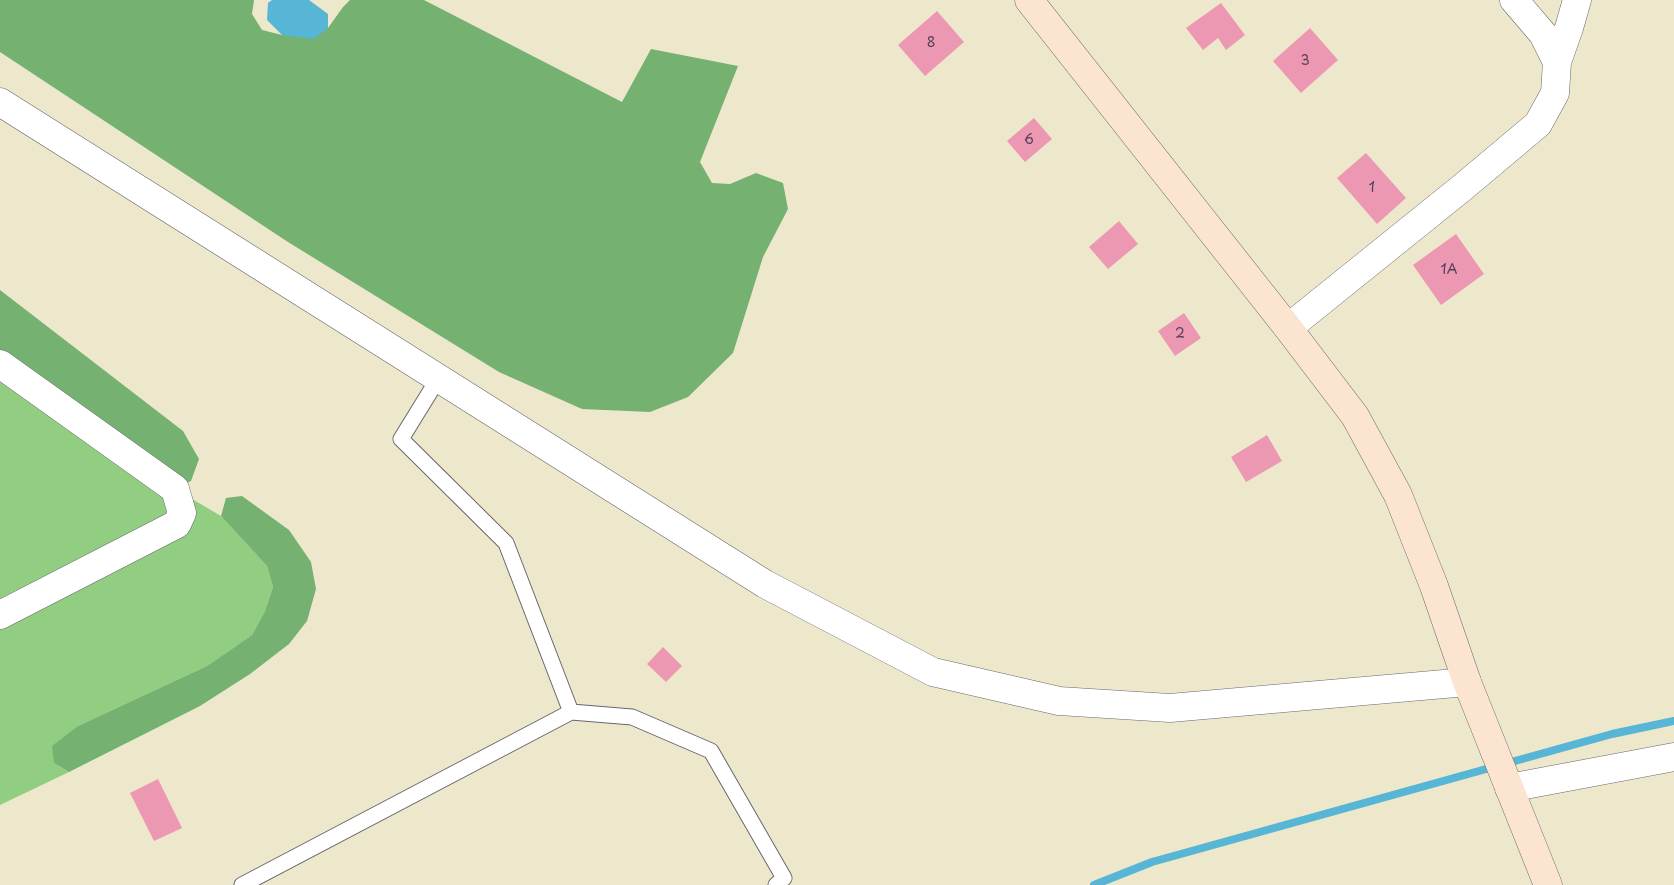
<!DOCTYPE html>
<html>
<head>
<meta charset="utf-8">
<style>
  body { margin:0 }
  canvas { display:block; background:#ede7cc }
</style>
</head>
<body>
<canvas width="1674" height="885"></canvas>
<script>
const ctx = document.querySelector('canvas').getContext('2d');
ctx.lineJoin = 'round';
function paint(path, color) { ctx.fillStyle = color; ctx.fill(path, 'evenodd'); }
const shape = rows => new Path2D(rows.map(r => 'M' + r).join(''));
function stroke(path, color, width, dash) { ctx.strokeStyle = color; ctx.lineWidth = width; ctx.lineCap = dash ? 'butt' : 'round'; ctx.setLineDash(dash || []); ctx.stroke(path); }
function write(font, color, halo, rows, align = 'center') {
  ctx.font = font + ' "Playpen Sans",sans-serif'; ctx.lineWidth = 4; ctx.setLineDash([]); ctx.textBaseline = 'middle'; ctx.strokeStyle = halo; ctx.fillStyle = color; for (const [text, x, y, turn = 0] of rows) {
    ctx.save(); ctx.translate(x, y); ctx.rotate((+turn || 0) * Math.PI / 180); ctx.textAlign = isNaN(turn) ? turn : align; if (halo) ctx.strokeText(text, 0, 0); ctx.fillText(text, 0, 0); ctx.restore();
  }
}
const green = shape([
  [0,364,175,489,221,516,267,566,273,587,265,611,252,635,207,666,78,726,54,763,69,772,0,805]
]);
const forest = shape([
  [0,0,254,0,252,14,262,30,282,35,328,28,343,7,350,0,424,0,622,102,651,49,738,66,700,162,712,183,730,184,756,173,783,183,788,209,763,257,733,353,688,397,650,412,582,409,499,372,288,242,0,52],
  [0,290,183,431,199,459,191,481,175,489,0,364],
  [242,496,289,530,311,562,316,589,307,621,289,644,250,674,200,706,69,772,54,763,52,746,78,726,207,666,252,635,265,611,273,587,267,566,221,516,226,498]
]);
const water = shape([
  [272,0,309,0,328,14,328,28,314,39,282,35,267,20,268,3]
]);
const stream = shape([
  [1094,885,1152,862,1612,734,1674,721]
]);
const building = shape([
  [1221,3,1245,35,1226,50,1218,38,1203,50,1186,28],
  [937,11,964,42,925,76,898,45],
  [1310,28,1338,60,1301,93,1273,61],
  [1034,118,1052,139,1025,162,1007,141],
  [1366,153,1406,198,1377,224,1337,178],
  [1119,221,1138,244,1108,269,1089,247],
  [1456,234,1484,274,1441,305,1413,265],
  [1184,313,1201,338,1175,356,1158,331],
  [1267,435,1282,461,1246,482,1231,457],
  [663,647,682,666,666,682,647,664],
  [158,779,182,828,154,841,130,793]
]);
const service = shape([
  [571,712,632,717,711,751,784,878,776,885],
  [242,885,571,712,506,543,401,439,438,379]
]);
const minor = shape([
  [1557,62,1569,28,1577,0],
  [1288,328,1463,187,1538,124,1555,93,1557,62,1543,34,1514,0],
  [0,364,175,489,182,513,177,524,0,615],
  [1509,788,1674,757]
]);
const tertiary = shape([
  [0,102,765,584,933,672,1059,701,1170,708,1467,682]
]);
const secondary = shape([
  [1029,0,1288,328,1355,416,1398,495,1434,586,1467,682,1548,885]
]);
const numberNames = [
  ["8",931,43],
  ["3",1305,61],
  ["6",1029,140],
  ["1",1372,188],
  ["1А",1449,270],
  ["2",1180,334]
];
paint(green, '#92ce82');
paint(forest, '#75b170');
paint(water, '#57b5d5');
stroke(stream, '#57b5d5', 8);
paint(building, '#ed98b3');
stroke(service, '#69676e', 17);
stroke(minor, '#69676e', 29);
stroke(tertiary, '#69676e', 29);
stroke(secondary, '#69676e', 29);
stroke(service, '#fff', 15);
stroke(minor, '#fff', 28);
stroke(tertiary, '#fff', 28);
stroke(secondary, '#fce5d0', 28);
write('14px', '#554059', null, numberNames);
</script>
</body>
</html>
